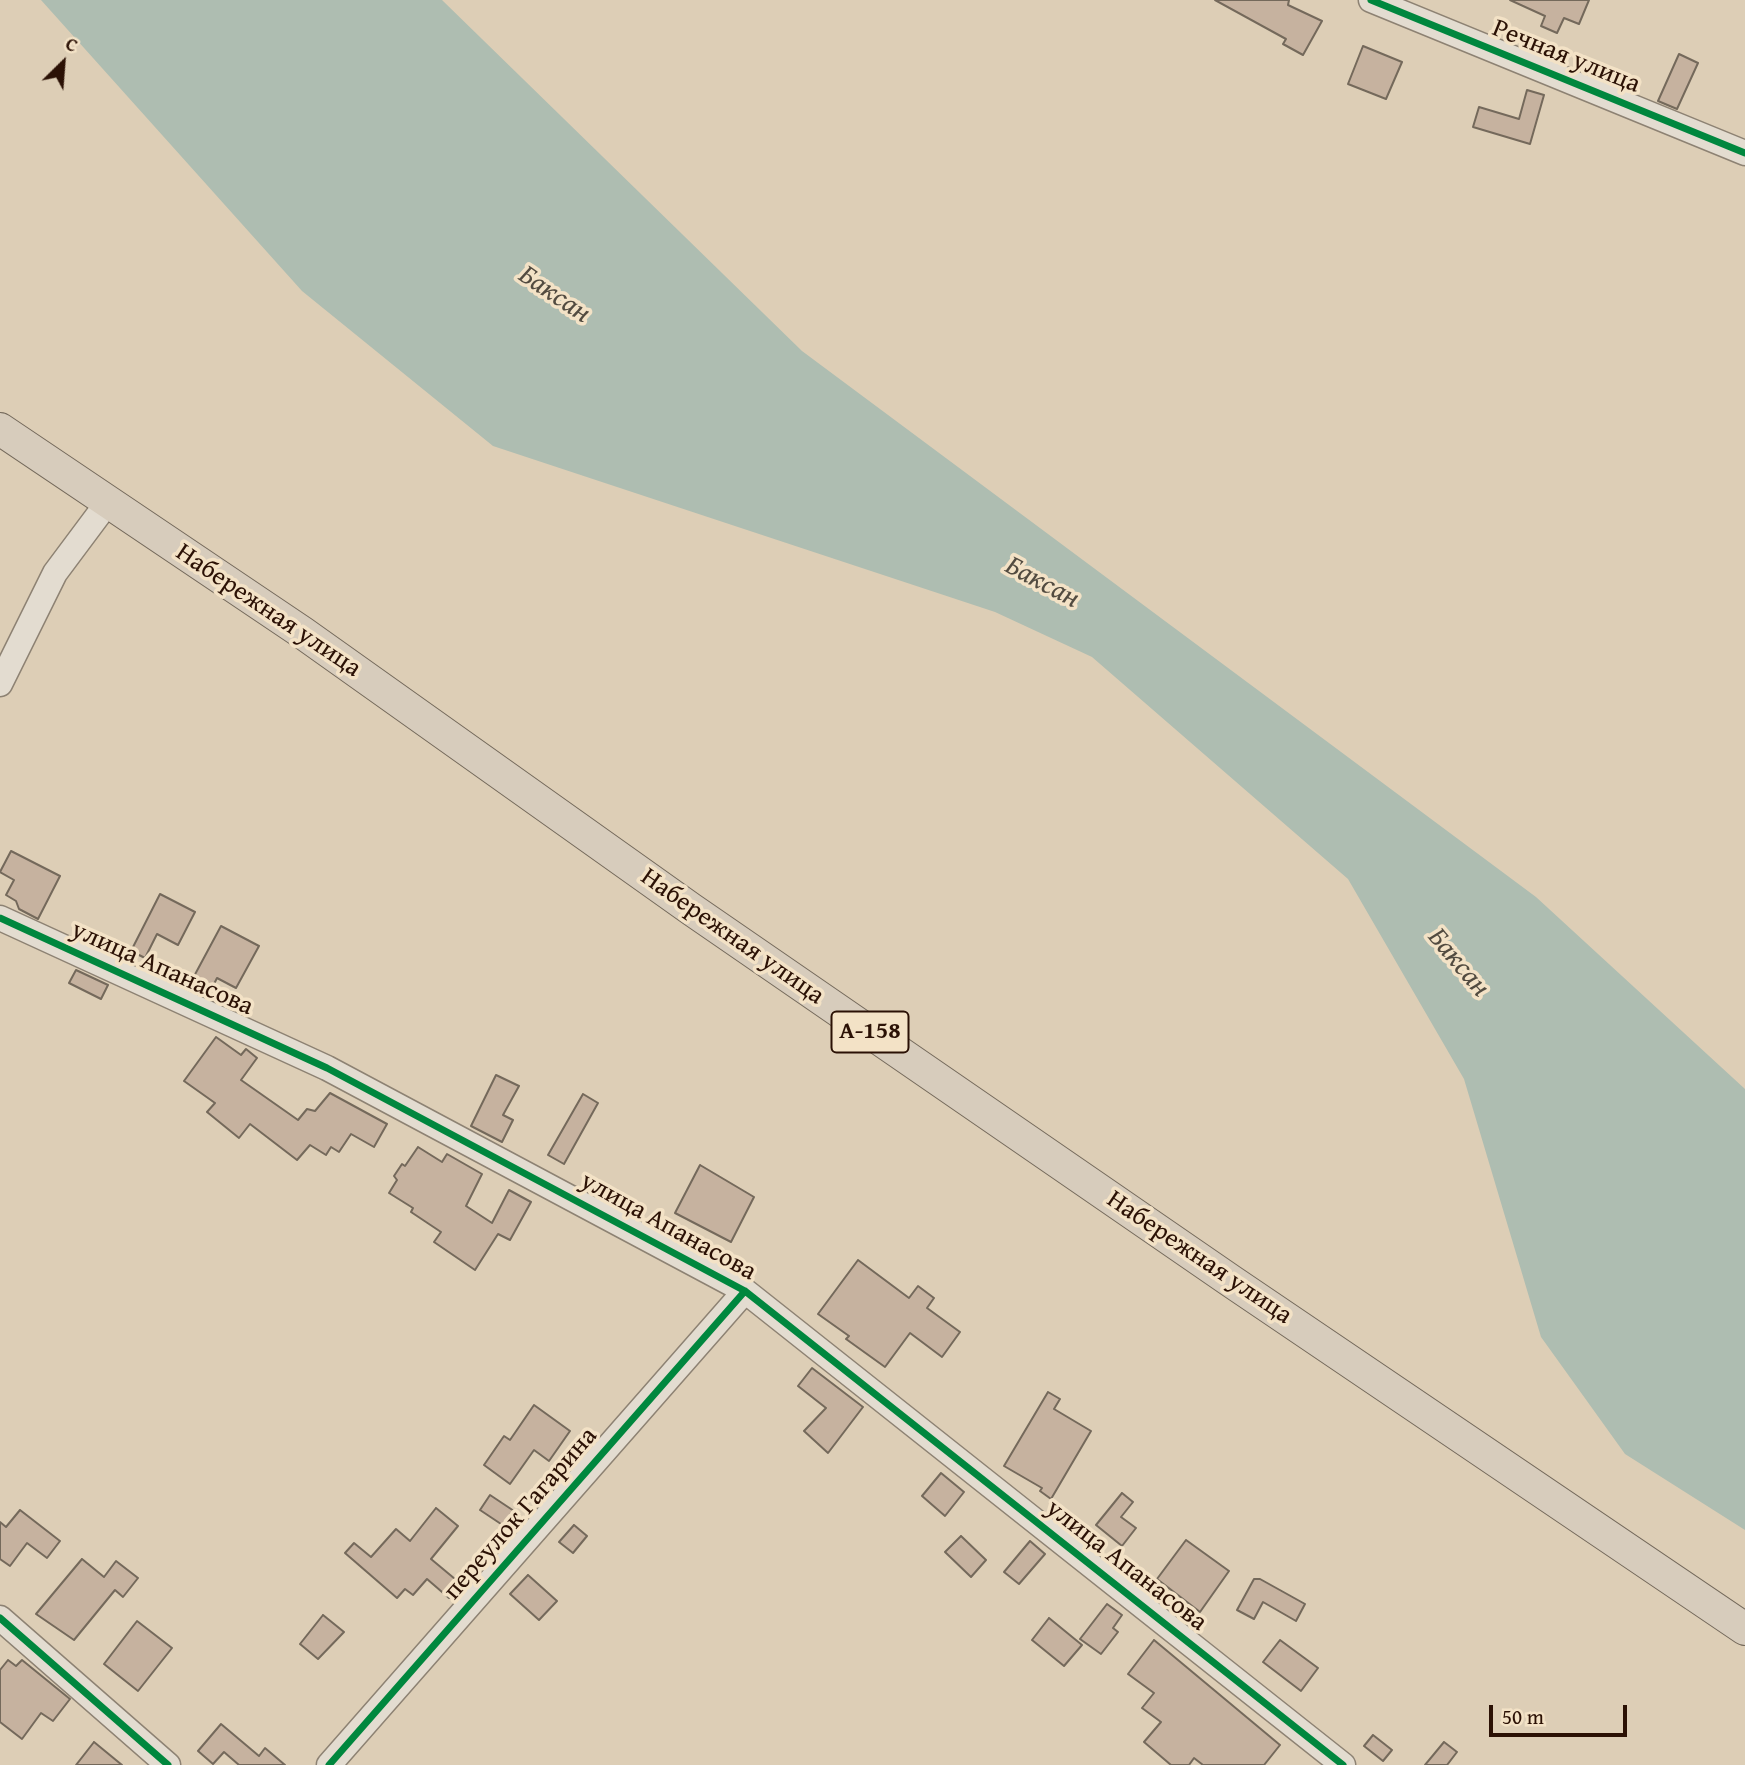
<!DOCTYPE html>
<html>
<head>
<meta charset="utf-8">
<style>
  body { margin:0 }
  #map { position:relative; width:1745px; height:1765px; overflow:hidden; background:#ddceb6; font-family:"Gentium Book Plus",serif }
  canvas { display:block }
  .north { position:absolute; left:28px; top:28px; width:70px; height:70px; -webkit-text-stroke:5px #f3e2c6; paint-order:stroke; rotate:25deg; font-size:19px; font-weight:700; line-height:28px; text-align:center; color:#2b1105 }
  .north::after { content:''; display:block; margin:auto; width:24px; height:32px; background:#2b1105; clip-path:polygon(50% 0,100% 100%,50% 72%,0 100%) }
  .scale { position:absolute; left:1489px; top:1705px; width:138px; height:32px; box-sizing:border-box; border:4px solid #2b1105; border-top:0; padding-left:9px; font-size:21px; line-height:24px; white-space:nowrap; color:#2b1105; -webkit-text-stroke:5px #f3e2c6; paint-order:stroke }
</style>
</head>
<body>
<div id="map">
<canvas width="1745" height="1765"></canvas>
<div class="north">С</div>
<div class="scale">50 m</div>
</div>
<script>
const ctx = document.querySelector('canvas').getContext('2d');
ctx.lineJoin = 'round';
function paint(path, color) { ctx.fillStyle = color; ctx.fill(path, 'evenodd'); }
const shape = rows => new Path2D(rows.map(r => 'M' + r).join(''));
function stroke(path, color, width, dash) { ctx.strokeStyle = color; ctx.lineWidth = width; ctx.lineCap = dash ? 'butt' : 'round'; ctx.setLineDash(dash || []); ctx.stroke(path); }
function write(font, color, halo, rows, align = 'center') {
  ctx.font = font + ' "Gentium Book Plus",serif'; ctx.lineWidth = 7; ctx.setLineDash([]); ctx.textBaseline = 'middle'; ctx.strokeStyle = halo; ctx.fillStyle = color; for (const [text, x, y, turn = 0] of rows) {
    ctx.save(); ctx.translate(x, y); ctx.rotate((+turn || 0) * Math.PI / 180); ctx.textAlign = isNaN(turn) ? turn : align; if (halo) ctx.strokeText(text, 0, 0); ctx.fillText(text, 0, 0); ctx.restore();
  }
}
const water = shape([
  [41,0,442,0,802,351,1536,897,1745,1089,1745,1530,1625,1454,1541,1337,1464,1079,1348,879,1092,657,995,612,493,446,302,291]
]);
const building = shape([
  [1215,0,1289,0,1288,5,1322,21,1303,55,1283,44,1286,39,1215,0],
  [1510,0,1589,0,1579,24,1564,18,1557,33,1541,26,1545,16,1510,0],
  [1363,46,1402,62,1386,99,1348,84,1363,46],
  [1679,54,1698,63,1677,109,1658,101,1679,54],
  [1527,90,1544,95,1530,144,1473,127,1479,107,1519,119,1527,90],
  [11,851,60,876,38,919,19,909,16,901,6,895,14,880,0,872,11,851],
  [160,894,195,912,178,945,157,934,145,958,131,951,160,894],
  [221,926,259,946,236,988,217,978,211,990,192,980,221,926],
  [76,970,108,985,101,999,69,983,76,970],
  [216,1037,241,1055,246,1049,257,1058,241,1080,298,1120,307,1109,315,1111,330,1093,387,1124,374,1147,351,1134,339,1152,331,1147,326,1155,310,1145,297,1160,250,1124,239,1138,207,1112,215,1103,184,1081,216,1037],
  [496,1075,519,1086,503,1115,513,1120,502,1142,471,1126,496,1075],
  [583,1094,598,1103,564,1164,548,1155,583,1094],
  [418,1147,442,1162,447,1154,482,1174,466,1206,492,1223,509,1190,531,1202,510,1240,498,1234,475,1270,434,1242,441,1232,411,1212,413,1208,389,1193,397,1180,394,1176,402,1164,405,1166,418,1147],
  [700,1165,754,1197,731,1242,675,1213,700,1165],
  [858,1260,909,1298,918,1286,934,1298,927,1308,960,1332,942,1357,910,1333,885,1367,846,1339,849,1336,818,1314,858,1260],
  [812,1368,863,1407,828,1453,804,1431,826,1408,798,1386,812,1368],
  [1048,1392,1060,1399,1054,1409,1091,1431,1051,1499,1040,1491,1042,1488,1004,1466,1048,1392],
  [534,1405,570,1431,549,1461,534,1450,510,1484,484,1465,504,1436,510,1440,534,1405],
  [941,1473,964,1492,945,1516,922,1496,941,1473],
  [1122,1493,1133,1502,1121,1517,1136,1528,1122,1546,1096,1525,1122,1493],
  [490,1495,520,1515,510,1530,480,1510,490,1495],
  [436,1508,458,1526,431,1559,461,1584,449,1598,427,1579,413,1595,405,1589,397,1598,345,1553,354,1543,371,1557,396,1529,410,1541,436,1508],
  [20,1510,60,1541,47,1558,27,1543,10,1566,0,1559,0,1522,6,1527,20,1510],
  [574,1525,587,1536,573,1553,559,1542,574,1525],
  [961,1536,986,1560,971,1577,945,1552,961,1536],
  [1186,1540,1229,1571,1200,1612,1157,1579,1186,1540],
  [1030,1541,1045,1554,1019,1584,1004,1572,1030,1541],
  [82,1559,104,1577,116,1561,138,1578,123,1597,115,1590,74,1640,36,1614,82,1559],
  [528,1575,557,1601,539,1620,510,1594,528,1575],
  [1254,1579,1260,1579,1305,1604,1296,1621,1263,1602,1254,1619,1237,1610,1254,1579],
  [1107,1604,1122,1615,1113,1628,1118,1632,1101,1654,1080,1639,1107,1604],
  [323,1615,344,1632,318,1659,300,1644,323,1615],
  [1049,1618,1082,1645,1064,1666,1032,1640,1049,1618],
  [137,1621,172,1648,138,1691,104,1664,137,1621],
  [1154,1640,1280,1745,1264,1765,1203,1765,1194,1758,1189,1765,1171,1765,1144,1742,1161,1722,1142,1708,1154,1693,1128,1674,1154,1640],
  [1280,1640,1318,1668,1301,1691,1263,1662,1280,1640],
  [8,1660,16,1666,22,1660,70,1699,53,1721,41,1713,22,1739,0,1722,0,1670,8,1660],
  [221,1724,259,1756,265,1748,285,1765,239,1765,224,1752,213,1764,198,1751,221,1724],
  [1373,1735,1392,1750,1383,1761,1364,1746,1373,1735],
  [94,1742,122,1765,76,1765,94,1742],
  [1444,1742,1457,1752,1447,1765,1425,1765,1444,1742]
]);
const minor = shape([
  [1371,0,1745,153],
  [0,684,55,573,108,502],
  [0,918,327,1068,745,1291,1343,1765],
  [0,1618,168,1765],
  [329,1765,745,1291]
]);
const major = shape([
  [0,429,303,633,691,909,1231,1281,1745,1629]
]);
const cycleway = shape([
  [1371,0,1745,153],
  [0,918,327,1068,745,1291,1343,1765],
  [0,1618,168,1765],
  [329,1765,745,1291]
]);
const shields = [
  [870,1032,77]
];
const shieldNames = [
  ["А-158",870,1032]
];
const streetNames = [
  ["Речная улица",1566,57,22],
  ["Набережная улица",268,611,34],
  ["Набережная улица",732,937,35],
  ["улица Апанасова",162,969,24],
  ["улица Апанасова",668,1227,29],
  ["Набережная улица",1199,1258,34],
  ["переулок Гагарина",521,1514,-49],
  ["улица Апанасова",1126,1566,38]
];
const waterNames = [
  ["Баксан",554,295,34],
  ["Баксан",1042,583,28],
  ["Баксан",1458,963,50]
];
paint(water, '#aebdb1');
paint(building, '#c6b29f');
stroke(building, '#74695b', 2);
stroke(minor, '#8d8273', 27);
stroke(major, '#74695b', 34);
stroke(minor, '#e3dcd0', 24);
stroke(major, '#d7ccbc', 32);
stroke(cycleway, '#00873e', 7);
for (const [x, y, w] of shields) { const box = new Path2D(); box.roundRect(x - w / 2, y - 20.5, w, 41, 5); ctx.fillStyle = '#f3e2c6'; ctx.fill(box); stroke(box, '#2b1105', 2); }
write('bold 24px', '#2b1105', null, shieldNames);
write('26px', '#2b1105', '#f3e2c6', streetNames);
write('italic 28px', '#524b40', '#f3e2c6', waterNames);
</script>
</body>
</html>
